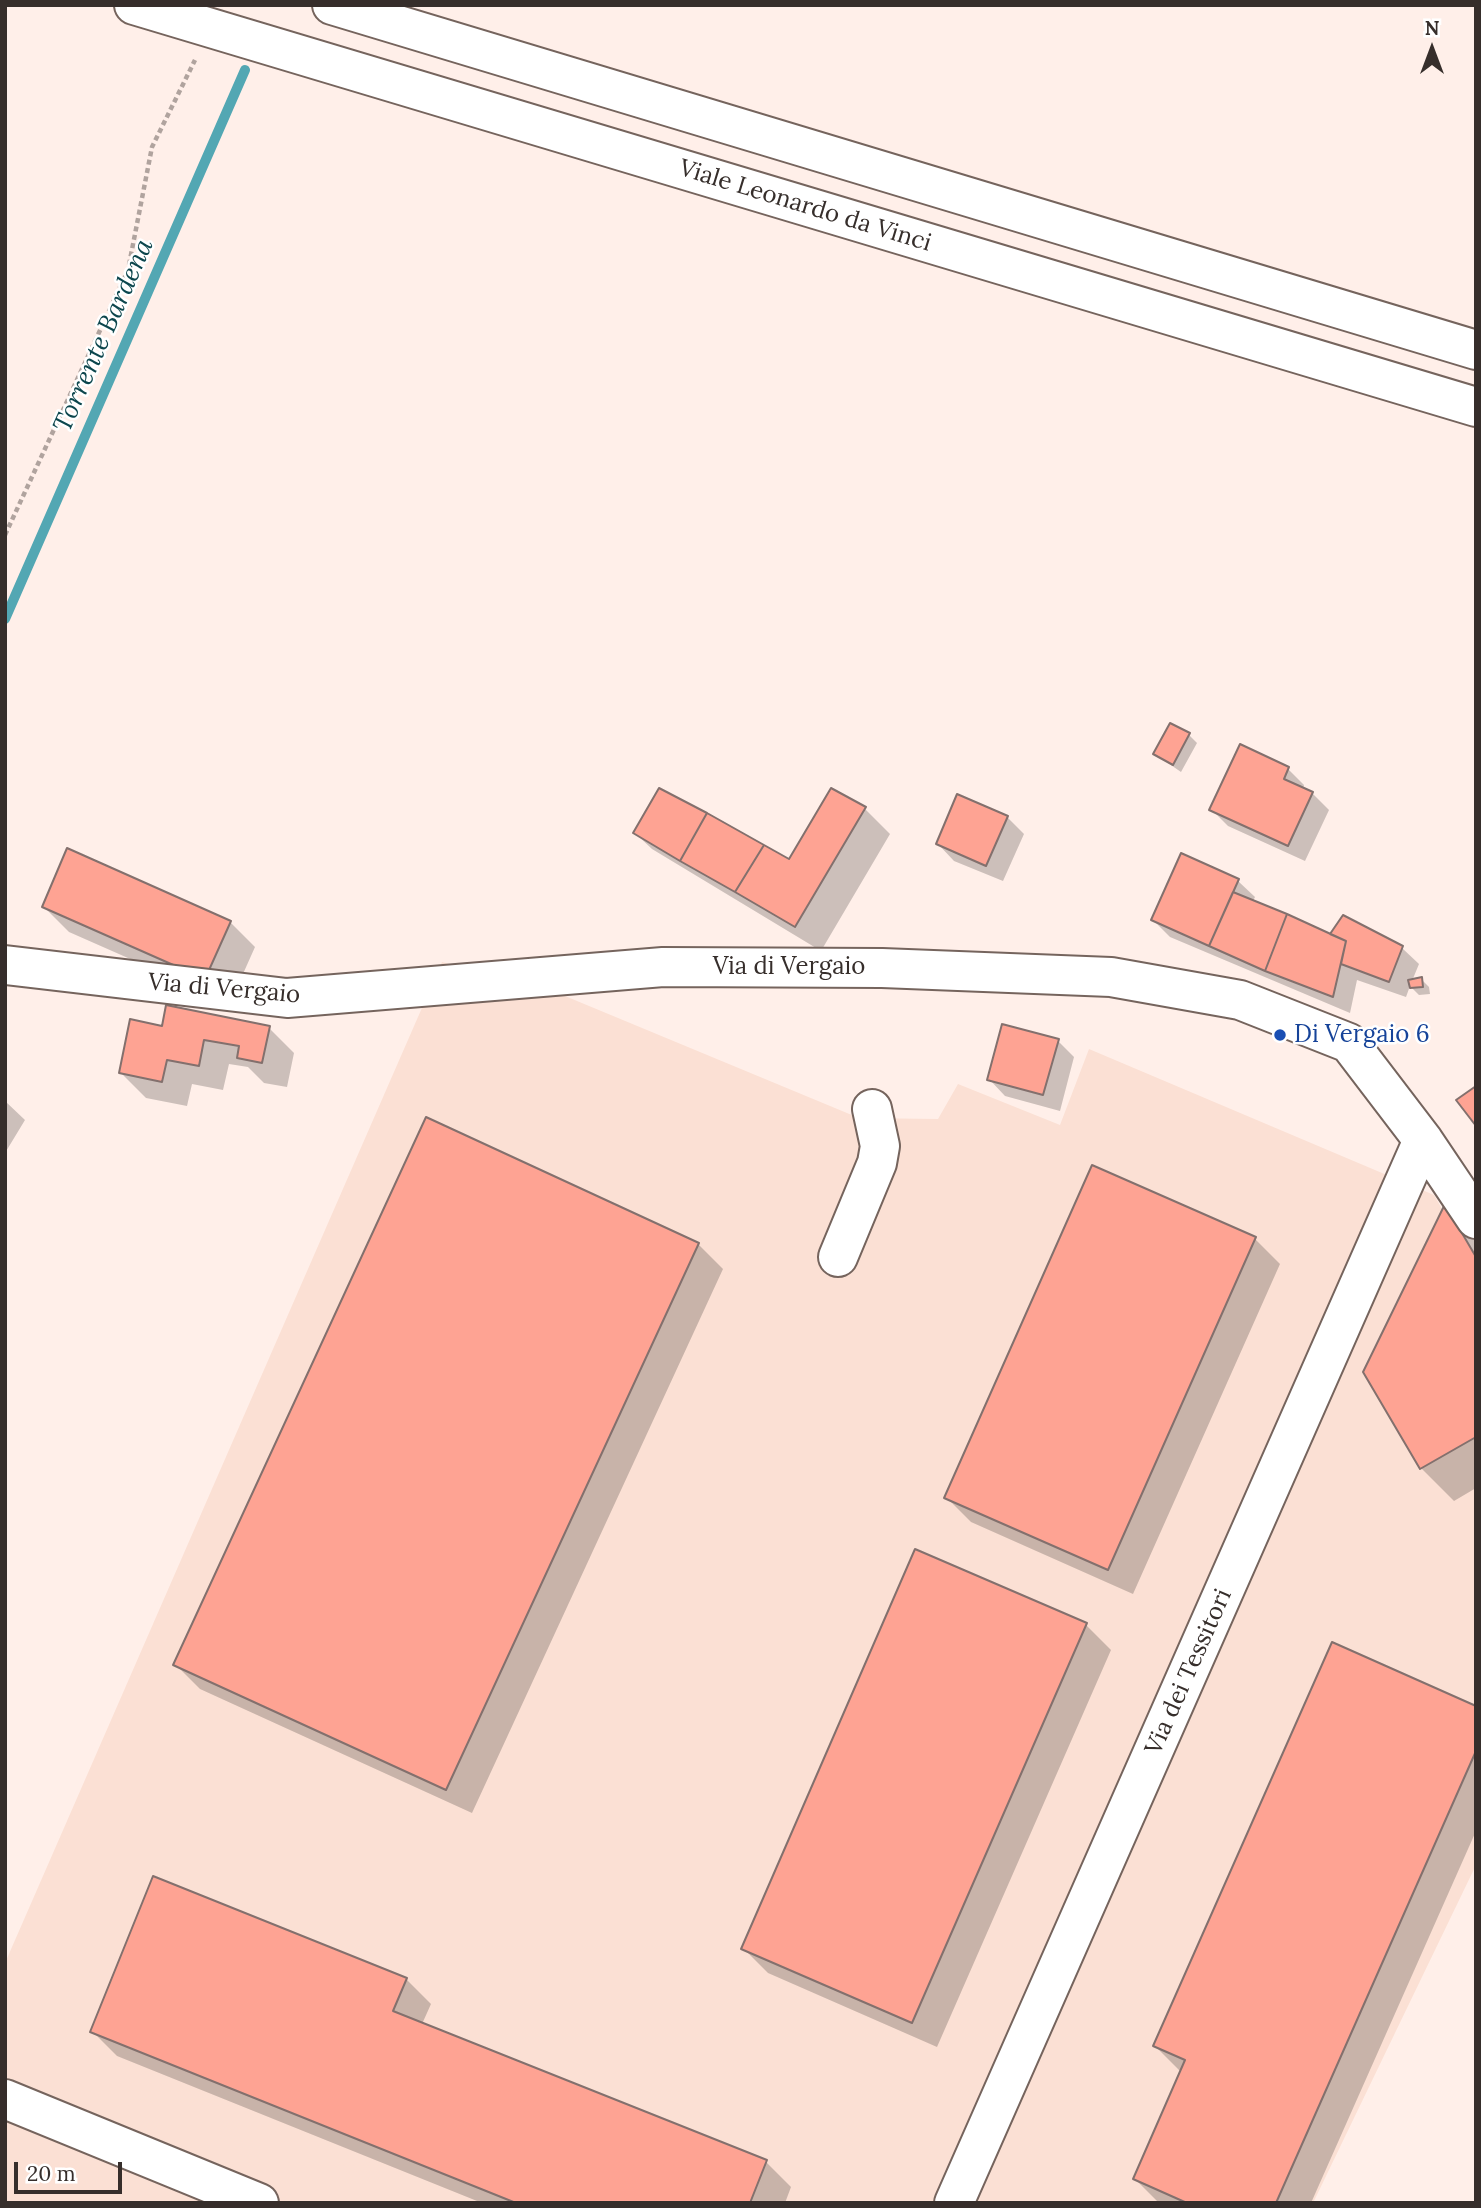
<!DOCTYPE html>
<html>
<head>
<meta charset="utf-8">
<style>
  body { margin:0 }
  #map { position:relative; width:1481px; height:2208px; overflow:hidden; background:#ffefe9; font-family:Lora,serif }
  canvas { display:block }
  .frame { position:absolute; inset:0; border:7px solid #362e2b; pointer-events:none }
  .north { position:absolute; left:1397px; top:14px; width:70px; height:70px; -webkit-text-stroke:5px #fff; paint-order:stroke; rotate:0deg; font-size:19px; font-weight:700; line-height:28px; text-align:center; color:#362e2b }
  .north::after { content:''; display:block; margin:auto; width:24px; height:32px; background:#362e2b; clip-path:polygon(50% 0,100% 100%,50% 72%,0 100%) }
  .scale { position:absolute; left:14px; top:2162px; width:108px; height:32px; box-sizing:border-box; border:4px solid #362e2b; border-top:0; padding-left:9px; font-size:21px; line-height:24px; white-space:nowrap; color:#362e2b; -webkit-text-stroke:5px #fff; paint-order:stroke }
</style>
</head>
<body>
<div id="map">
<canvas width="1481" height="2208"></canvas>
<div class="frame"></div>
<div class="north">N</div>
<div class="scale">20 m</div>
</div>
<script>
const ctx = document.querySelector('canvas').getContext('2d');
ctx.lineJoin = 'round';
function paint(path, color) { ctx.fillStyle = color; ctx.fill(path, 'evenodd'); }
const shape = rows => new Path2D(rows.map(r => 'M' + r).join(''));
function stroke(path, color, width, dash) { ctx.strokeStyle = color; ctx.lineWidth = width; ctx.lineCap = dash ? 'butt' : 'round'; ctx.setLineDash(dash || []); ctx.stroke(path); }
function write(font, color, halo, rows, align = 'center') {
  ctx.font = font + ' Lora,serif'; ctx.lineWidth = 5; ctx.setLineDash([]); ctx.textBaseline = 'middle'; ctx.strokeStyle = halo; ctx.fillStyle = color; for (const [text, x, y, turn = 0] of rows) {
    ctx.save(); ctx.translate(x, y); ctx.rotate((+turn || 0) * Math.PI / 180); ctx.textAlign = isNaN(turn) ? turn : align; if (halo) ctx.strokeText(text, 0, 0); ctx.fillText(text, 0, 0); ctx.restore();
  }
}
const built = shape([
  [442,962,565,996,859,1118,938,1119,958,1084,1060,1125,1089,1049,1434,1195,1476,1268,1476,1865,1313,2203,5,2203,5,1963]
]);
const shadow = shape([
  [1189,735,1197,743,1181,772,1155,754],
  [1288,769,1304,785,1303,789,1312,793,1329,810,1305,861,1228,826,1211,809],
  [865,809,890,834,821,951,652,849,635,833,789,862],
  [1007,817,1024,834,1003,881,954,861,938,844],
  [1238,881,1255,897,1252,903,1331,936,1402,948,1419,964,1412,981,1421,979,1429,987,1430,994,1419,995,1410,986,1406,997,1357,980,1350,1013,1170,937,1153,920],
  [44,907,230,922,255,947,230,1003,69,932],
  [163,1028,269,1028,294,1053,287,1087,264,1083,248,1067,229,1064,223,1090,192,1084,187,1106,146,1098,121,1073],
  [1058,1041,1074,1057,1060,1111,1005,1096,989,1079],
  [5,1101,25,1120,5,1153],
  [1093,1167,1255,1239,1280,1264,1133,1594,971,1522,946,1497],
  [1445,1207,1476,1237,1476,1488,1454,1501,1421,1468,1365,1372],
  [698,1244,723,1269,472,1813,200,1689,175,1664],
  [1086,1625,1111,1650,937,2047,768,1973,743,1948],
  [1476,1708,1476,1831,1311,2203,1159,2203,1135,2179,1180,2071,1155,2046],
  [406,1979,431,2004,422,2024,766,2162,791,2187,785,2203,482,2203,117,2056,92,2031]
]);
const stream = shape([
  [5,619,245,70]
]);
const building = shape([
  [1170,723,1190,733,1173,765,1153,754,1170,723],
  [1240,744,1289,767,1284,779,1313,792,1288,846,1209,810,1240,744],
  [659,788,707,813,680,861,633,833,659,788],
  [831,788,866,807,795,927,735,892,764,845,789,859,831,788],
  [957,794,1008,816,986,866,936,844,957,794],
  [707,813,764,845,735,892,680,861,707,813],
  [67,848,231,921,205,979,42,907,67,848],
  [1181,853,1239,879,1209,946,1151,920,1181,853],
  [1233,892,1287,914,1265,971,1209,946,1233,892],
  [1287,914,1346,941,1333,997,1265,971,1287,914],
  [1343,915,1403,946,1389,982,1341,964,1346,941,1330,934,1343,915],
  [1422,977,1423,987,1410,988,1408,980,1422,977],
  [166,1005,270,1026,262,1063,237,1058,239,1046,204,1040,199,1066,167,1060,162,1082,119,1073,130,1019,162,1026,166,1005],
  [1002,1024,1059,1039,1043,1095,987,1080,1002,1024],
  [1476,1086,1476,1126,1456,1100,1476,1086],
  [426,1117,699,1243,446,1790,173,1665,426,1117],
  [1092,1165,1256,1237,1108,1570,944,1498,1092,1165],
  [1445,1204,1476,1257,1476,1437,1420,1469,1363,1372,1445,1204],
  [915,1549,1087,1623,912,2023,741,1949,915,1549],
  [1332,1642,1476,1706,1476,1751,1276,2203,1187,2203,1133,2179,1185,2060,1153,2046,1332,1642],
  [153,1876,407,1978,393,2011,767,2160,750,2203,516,2203,90,2032,153,1876]
]);
const path = shape([
  [5,535,128,270,152,147,195,60]
]);
const minor = shape([
  [5,965,287,998,663,967,882,968,1111,977,1240,1000,1349,1043,1423,1140,1476,1219],
  [838,1257,877,1163,880,1146,872,1109],
  [5,2099,259,2203],
  [954,2203,1423,1140]
]);
const highway = shape([
  [134,5,1476,407],
  [332,5,1476,350]
]);
const markers = [
  [1280,1035,7,"#1a4fb4"]
];
const streetNames = [
  ["Viale Leonardo da Vinci",805,206,17],
  ["Via di Vergaio",789,967],
  ["Via di Vergaio",224,989,5],
  ["Via dei Tessitori",1189,1672,-66]
];
const transitNames = [
  ["Di Vergaio 6",1294,1035]
];
const waterNames = [
  ["Torrente Bardena",104,336,-66]
];
paint(built, '#fbe0d4');
paint(shadow, '#0003');
stroke(stream, '#53a7b3', 10);
paint(building, '#fea393');
stroke(building, '#83706d', 2);
stroke(minor, '#75645d', 42);
stroke(highway, '#75645d', 42);
stroke(path, '#b0a39e', 4.5, [5, 3.5]);
stroke(minor, '#fff', 38);
stroke(highway, '#fff', 38);
for (const [x, y, r, color] of markers) { const dot = new Path2D(); dot.arc(x, y, r, 0, 2 * Math.PI); ctx.fillStyle = color; ctx.fill(dot); stroke(dot, '#fff', 2.5); }
write('24px', '#362e2b', '#fff', streetNames);
write('24px', '#164399', '#fff', transitNames, 'left');
write('italic 26px', '#0c464d', '#fff', waterNames);
</script>
</body>
</html>
